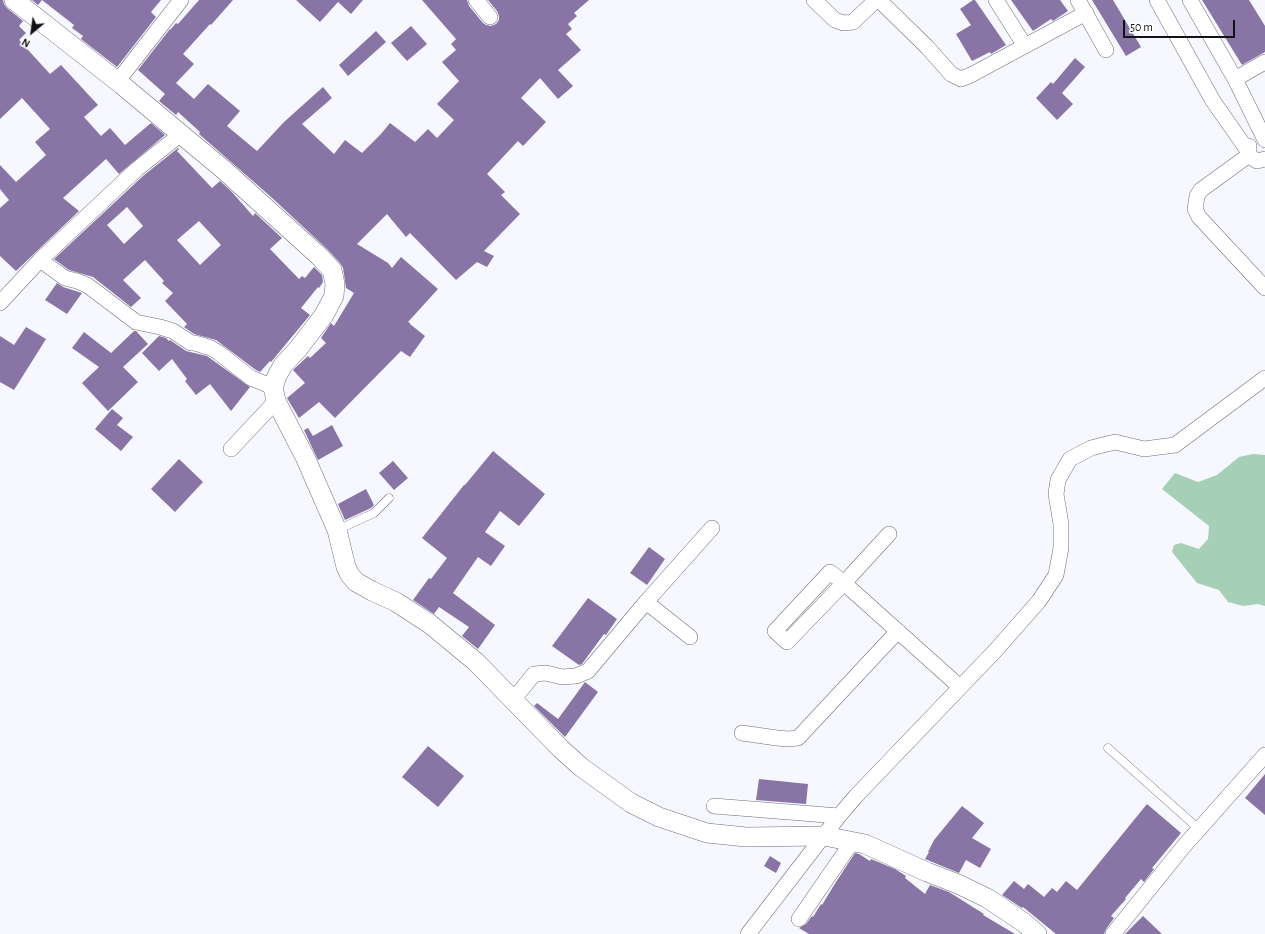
<!DOCTYPE html>
<html>
<head>
<meta charset="utf-8">
<style>
  body { margin:0 }
  #map { position:relative; width:1265px; height:934px; overflow:hidden; background:#f6f7ff; font-family:"Alegreya Sans",sans-serif }
  canvas { display:block }
  .north { position:absolute; left:12px; top:12px; width:40px; height:40px; -webkit-text-stroke:3px #fff; paint-order:stroke; rotate:209deg; font-size:11px; font-weight:700; line-height:16px; text-align:center; color:#121216 }
  .north::after { content:''; display:block; margin:auto; width:14px; height:18px; background:#121216; clip-path:polygon(50% 0,100% 100%,50% 72%,0 100%) }
  .scale { position:absolute; left:1123px; top:20px; width:112px; height:18px; box-sizing:border-box; border:2px solid #121216; border-top:0; padding-left:5px; font-size:12px; line-height:14px; white-space:nowrap; color:#121216; -webkit-text-stroke:3px #fff; paint-order:stroke }
</style>
</head>
<body>
<div id="map">
<canvas width="1265" height="934"></canvas>
<div class="north">N</div>
<div class="scale">50 m</div>
</div>
<script>
const ctx = document.querySelector('canvas').getContext('2d');
ctx.lineJoin = 'round';
function paint(path, color) { ctx.fillStyle = color; ctx.fill(path, 'evenodd'); }
const shape = rows => new Path2D(rows.map(r => 'M' + r).join(''));
function stroke(path, color, width, dash) { ctx.strokeStyle = color; ctx.lineWidth = width; ctx.lineCap = dash ? 'butt' : 'round'; ctx.setLineDash(dash || []); ctx.stroke(path); }
const green = shape([
  [1253,454,1265,455,1265,606,1258,604,1243,606,1228,602,1219,590,1197,583,1172,552,1174,545,1181,543,1199,549,1208,539,1209,526,1162,489,1175,473,1198,482,1217,475,1239,457]
]);
const building = shape([
  [0,0,3,0,4,4,7,8,23,21,19,26,26,33,19,40,50,74,61,65,98,105,84,117,101,136,110,128,125,145,151,123,165,135,119,174,106,159,63,198,79,211,16,271,0,256,0,208,9,200,0,189,0,165,16,182,46,155,35,142,50,129,22,98,0,119],
  [32,0,161,0,151,12,156,17,117,67,81,39,83,36,72,28,74,25,42,0,38,5],
  [199,0,233,0,211,25,210,24,183,54,194,64,176,83,194,99,208,84,240,111,227,126,257,151,284,122,323,87,332,98,302,124,334,154,345,140,362,153,381,134,390,123,415,142,428,129,437,138,454,120,437,104,459,81,442,62,456,50,451,44,456,39,422,0,467,0,469,6,483,23,486,25,491,26,496,24,499,20,499,16,497,11,488,0,589,0,574,13,577,16,568,24,572,29,566,34,581,50,558,70,573,86,558,99,540,78,521,98,546,122,523,146,518,141,487,174,505,192,501,195,520,214,484,251,494,256,487,267,477,262,456,280,410,233,406,237,387,214,357,244,388,263,392,268,401,257,438,289,408,322,410,323,410,324,425,336,410,357,401,351,335,418,319,402,299,418,287,398,305,383,293,370,308,356,310,358,326,343,321,338,331,323,334,326,354,293,346,288,343,268,340,263,326,248,270,196,199,134,200,132,178,112,176,115,159,101,165,94,138,70,170,29,170,30,176,23,178,24],
  [296,0,363,0,351,14,338,2,320,22],
  [973,0,975,0,1006,45,991,54,990,52,972,61,956,34,971,25,960,9],
  [1011,0,1060,0,1068,11,1053,21,1051,19,1033,31],
  [1092,0,1113,0,1141,47,1126,56],
  [1202,0,1249,0,1265,26,1265,52,1242,65],
  [411,26,427,44,407,61,391,43],
  [376,31,386,42,348,76,339,65],
  [1075,58,1085,67,1062,93,1073,104,1057,120,1036,98,1051,82,1053,84],
  [178,148,179,149,177,151,212,188,220,181,231,191,253,216,255,213,282,238,270,249,299,279,302,276,305,278,314,267,322,275,323,282,319,288,318,287,301,308,310,315,271,362,270,361,260,372,256,370,216,340,194,334,184,327,187,324,165,301,173,293,162,283,164,281,145,260,123,280,141,298,131,307,93,277,69,270,54,259,143,176],
  [127,207,143,226,124,244,107,225],
  [199,221,221,245,200,265,177,240],
  [57,283,63,287,82,293,67,314,45,300],
  [26,327,46,339,14,390,0,382,0,336,14,345],
  [134,331,136,331,148,344,123,367,138,382,108,411,82,383,99,367,72,348,84,332,111,353],
  [159,336,166,338,169,341,170,340,186,351,207,356,250,387,231,411,210,384,196,395,185,381,187,379,172,359,159,371,142,353],
  [112,409,123,418,117,425,133,437,121,451,95,429],
  [332,425,343,446,318,460,304,430,308,428,313,436],
  [493,451,545,494,519,526,500,511,485,532,505,546,491,566,478,557,453,593,495,625,478,649,462,636,469,627,439,607,434,614,413,600,429,578,431,579,447,558,422,538,464,485,465,485],
  [179,459,203,482,175,512,151,489],
  [393,461,408,478,394,490,379,473],
  [366,489,374,505,371,508,345,520,338,504],
  [649,547,665,559,647,585,630,573],
  [588,598,617,619,606,635,604,634,582,664,579,665,552,646],
  [585,682,598,692,565,737,534,706,537,703,558,719],
  [428,746,464,776,438,807,402,777],
  [1265,774,1265,815,1245,798],
  [759,779,808,784,806,804,756,800],
  [1147,804,1181,833,1152,868,1154,869,1144,882,1141,879,1125,898,1126,899,1111,916,1114,918,1106,929,1104,934,1056,934,1023,907,1022,908,1002,895,1014,881,1024,889,1028,884,1044,897,1052,888,1057,892,1066,881,1077,890],
  [962,806,984,823,972,838,991,849,980,868,966,860,959,873,925,859,929,852,928,852,934,840],
  [855,853,859,854,870,861,871,859,895,869,906,876,905,878,925,894,930,885,949,892,984,914,983,915,1015,934,809,934,799,928,806,924,812,916,813,917,821,904,822,905,836,882],
  [770,856,781,863,776,873,764,866],
  [1143,916,1162,934,1125,934]
]);
const service = shape([
  [337,530,374,513,389,498],
  [1108,748,1200,830]
]);
const minor = shape([
  [476,0,490,17],
  [814,0,835,20,843,23,853,22,876,0],
  [879,0,927,47,951,74,961,79,971,75,1086,13],
  [996,0,1025,46],
  [1078,0,1106,50],
  [1157,0,1213,101,1248,151],
  [1190,0,1235,79,1265,140],
  [1235,79,1265,62],
  [117,82,181,0],
  [1249,146,1248,151,1251,157,1257,161,1265,159],
  [1249,155,1201,190,1197,196,1195,209,1199,217,1265,288],
  [40,260,65,278,77,281,87,285,136,322,160,327,173,331,191,343,195,343,211,348,219,353,251,378,273,387],
  [0,303,40,260,137,169,181,134],
  [231,449,276,401],
  [889,534,844,583,787,642,775,631,830,572,844,583,960,687],
  [646,602,690,637],
  [513,700,534,674,546,673,562,677,576,676,588,671,646,602,712,528],
  [742,733,777,738,788,739,798,738,898,631],
  [714,806,839,816],
  [799,919,852,842],
  [748,934,839,816,856,796,995,651,1039,601,1056,575,1061,548,1061,524,1056,494,1058,480,1070,459,1091,448,1115,442,1144,449,1175,445,1265,378],
  [1113,934,1184,846,1265,755]
]);
const tertiary = shape([
  [14,0,122,85,224,170,319,256,332,270,335,284,334,296,324,315,298,349,283,365,277,376,273,387,276,401,305,457,337,530,346,567,350,575,356,582,372,591,396,602,430,624,476,662,561,749,581,767,631,803,659,817,707,833,746,837,824,836,865,844,927,872,958,884,987,898,1023,922,1037,934]
]);
paint(green, '#a5d0b6');
paint(building, '#8875a5');
stroke(service, '#6d6e76', 9);
stroke(minor, '#6d6e76', 16);
stroke(tertiary, '#6d6e76', 20);
stroke(service, '#fff', 8);
stroke(minor, '#fff', 15);
stroke(tertiary, '#fff', 19);
</script>
</body>
</html>
